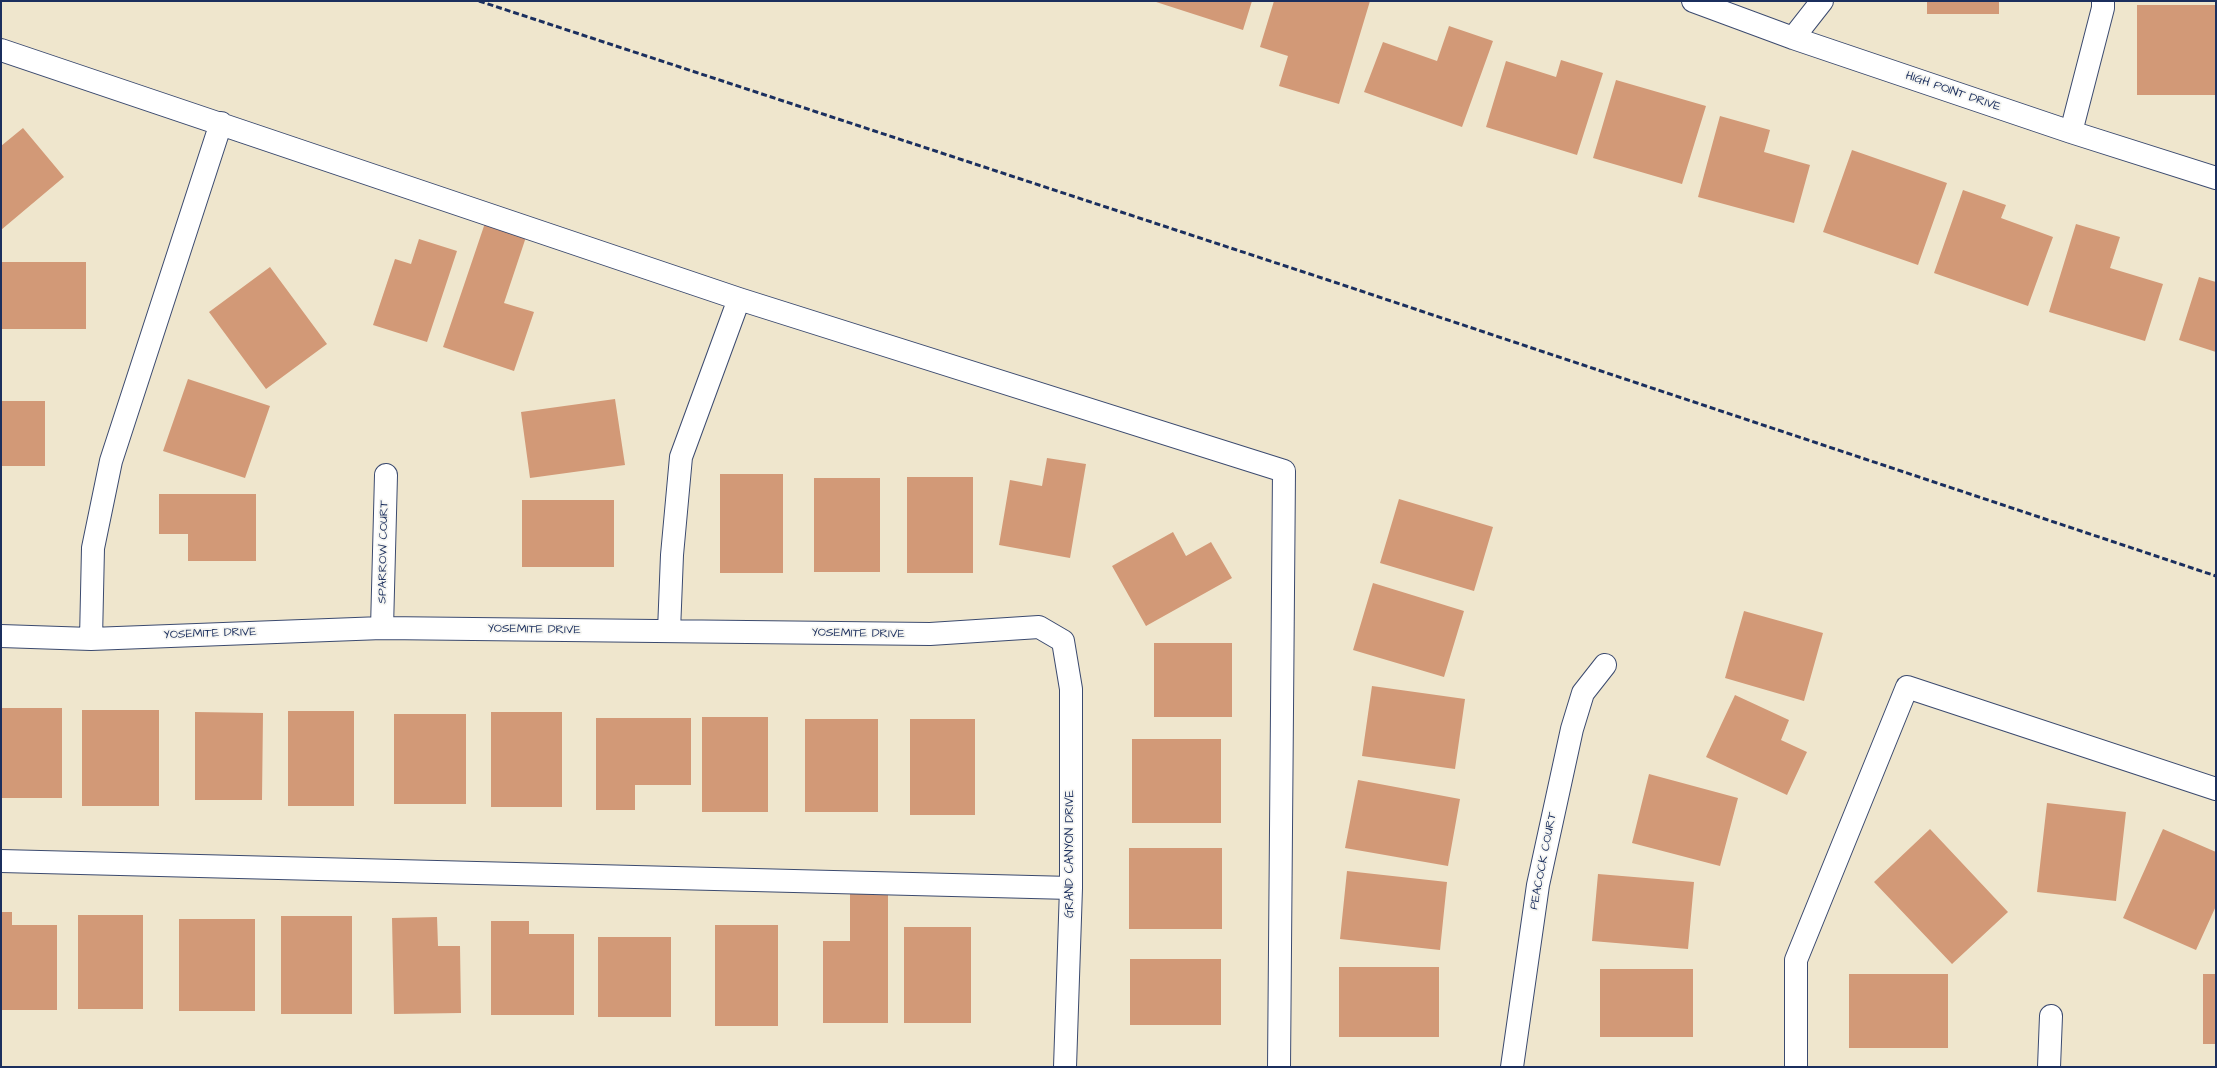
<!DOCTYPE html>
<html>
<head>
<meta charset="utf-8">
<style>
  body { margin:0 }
  #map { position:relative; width:2217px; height:1068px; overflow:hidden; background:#efe6cd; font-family:"Architects Daughter",sans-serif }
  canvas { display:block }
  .frame { position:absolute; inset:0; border:2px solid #1b2f5e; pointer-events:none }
</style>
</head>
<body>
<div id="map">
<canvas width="2217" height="1068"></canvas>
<div class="frame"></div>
</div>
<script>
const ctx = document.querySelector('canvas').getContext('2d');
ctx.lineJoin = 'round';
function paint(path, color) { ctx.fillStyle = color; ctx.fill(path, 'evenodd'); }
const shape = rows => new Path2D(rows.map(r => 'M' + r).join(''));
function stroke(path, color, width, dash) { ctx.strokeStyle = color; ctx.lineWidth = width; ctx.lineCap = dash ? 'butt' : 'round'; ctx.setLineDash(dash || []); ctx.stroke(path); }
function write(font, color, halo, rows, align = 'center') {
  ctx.font = font + ' "Architects Daughter",sans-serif'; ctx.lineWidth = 3.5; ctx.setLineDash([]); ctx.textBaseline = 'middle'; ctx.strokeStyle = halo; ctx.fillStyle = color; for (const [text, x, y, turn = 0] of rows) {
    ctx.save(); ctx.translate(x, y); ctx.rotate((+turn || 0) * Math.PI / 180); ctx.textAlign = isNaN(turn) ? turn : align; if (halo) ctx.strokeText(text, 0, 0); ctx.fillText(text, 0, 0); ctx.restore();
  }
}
const building = shape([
  [1153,1,1252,1,1243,30],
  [1274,1,1370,1,1339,104,1279,86,1288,56,1260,47],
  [1927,1,1999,1,1999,14,1927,14],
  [2137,5,2216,5,2216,95,2137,95],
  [1449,26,1493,41,1462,127,1364,92,1383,42,1437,61],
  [1561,60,1603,73,1577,155,1486,127,1506,61,1556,77],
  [1616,80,1706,106,1682,184,1593,158],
  [1720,116,1770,130,1764,152,1810,165,1794,223,1698,197],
  [23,128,64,177,1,230,1,146],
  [1852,150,1947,183,1918,265,1823,232],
  [1963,190,2006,205,2001,218,2053,237,2028,306,1934,273],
  [485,223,526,237,504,303,534,312,514,371,443,347],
  [2076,224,2120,237,2110,268,2163,284,2145,341,2049,312],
  [419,239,457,251,427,342,373,325,395,259,411,264],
  [1,262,86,262,86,329,1,329],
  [270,267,327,344,266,389,209,312],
  [2199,277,2216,282,2216,352,2179,340],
  [188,379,270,406,245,478,163,451],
  [615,399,625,465,530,478,521,412],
  [1,401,45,401,45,466,1,466],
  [1047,458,1086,464,1070,558,999,545,1010,480,1042,486],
  [720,474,783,474,783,573,720,573],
  [907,477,973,477,973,573,907,573],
  [814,478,880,478,880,572,814,572],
  [159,494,256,494,256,561,188,561,188,534,159,534],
  [1399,499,1493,527,1474,591,1380,563],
  [522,500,614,500,614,567,522,567],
  [1173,532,1186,556,1211,542,1232,578,1146,626,1112,566],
  [1373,583,1464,611,1444,677,1353,650],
  [1744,611,1823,633,1804,701,1725,678],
  [1154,643,1232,643,1232,717,1154,717],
  [1372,686,1465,699,1455,769,1362,756],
  [1735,695,1789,720,1781,740,1807,752,1787,795,1706,757],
  [1,708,62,708,62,798,1,798],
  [82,710,159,710,159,806,82,806],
  [288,711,354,711,354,806,288,806],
  [195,712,263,713,262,800,195,800],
  [491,712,562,712,562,807,491,807],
  [394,714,466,714,466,804,394,804],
  [702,717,768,717,768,812,702,812],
  [596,718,691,718,691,785,635,785,635,810,596,810],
  [805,719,878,719,878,812,805,812],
  [910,719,975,719,975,815,910,815],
  [1132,739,1221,739,1221,823,1132,823],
  [1649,774,1738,798,1720,866,1632,843],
  [1358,780,1460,799,1448,866,1345,848],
  [2047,803,2126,812,2116,901,2037,892],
  [1930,829,2008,912,1952,964,1874,882],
  [2163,829,2216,852,2216,906,2196,950,2123,918],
  [1129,848,1222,848,1222,929,1129,929],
  [1347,871,1447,882,1440,950,1340,939],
  [1598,874,1694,882,1688,949,1592,941],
  [850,890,888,890,888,1023,823,1023,823,941,850,941],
  [1,912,12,912,12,925,57,925,57,1010,1,1010],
  [78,915,143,915,143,1009,78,1009],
  [281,916,352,916,352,1014,281,1014],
  [437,917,438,946,460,946,461,1013,394,1014,392,918],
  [179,919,255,919,255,1011,179,1011],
  [491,921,529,921,529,934,574,934,574,1015,491,1015],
  [715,925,778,925,778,1026,715,1026],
  [904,927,971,927,971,1023,904,1023],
  [598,937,671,937,671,1017,598,1017],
  [1130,959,1221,959,1221,1025,1130,1025],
  [1339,967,1439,967,1439,1037,1339,1037],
  [1600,969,1693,969,1693,1037,1600,1037],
  [1849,974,1948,974,1948,1048,1849,1048],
  [2203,974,2216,974,2216,1044,2203,1044]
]);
const minor = shape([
  [1693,1,1793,38,2071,132,2216,178],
  [1793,38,1822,1],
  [1,50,739,299,1284,471,1279,1067],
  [2071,132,2103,8,2103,1],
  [382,628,386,475],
  [669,631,672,555,681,457,739,299],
  [1,636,91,639,382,628,930,634,1039,627,1063,641,1071,689,1071,888,1065,1067],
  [91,639,93,548,111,461,221,123],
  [1,861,1071,888],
  [1512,1067,1538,885,1572,729,1583,693,1605,665],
  [1796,1067,1796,960,1907,687,2216,789],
  [2049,1067,2051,1016]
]);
const rail = shape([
  [479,1,1328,280,2216,576]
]);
const streetNames = [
  ["HIGH POINT DRIVE",1953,92,19],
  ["SPARROW COURT",384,552,-89],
  ["YOSEMITE DRIVE",534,630,1],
  ["YOSEMITE DRIVE",210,634,-2],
  ["YOSEMITE DRIVE",858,634,1],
  ["GRAND CANYON DRIVE",1070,854,-90],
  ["PEACOCK COURT",1544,861,-79]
];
paint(building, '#d29977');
stroke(minor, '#3b4a6f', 24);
stroke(minor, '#fff', 22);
stroke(rail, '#1b2f5e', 3, [6, 3]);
write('12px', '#1b2f5e', '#f6f6f2', streetNames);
</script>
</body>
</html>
